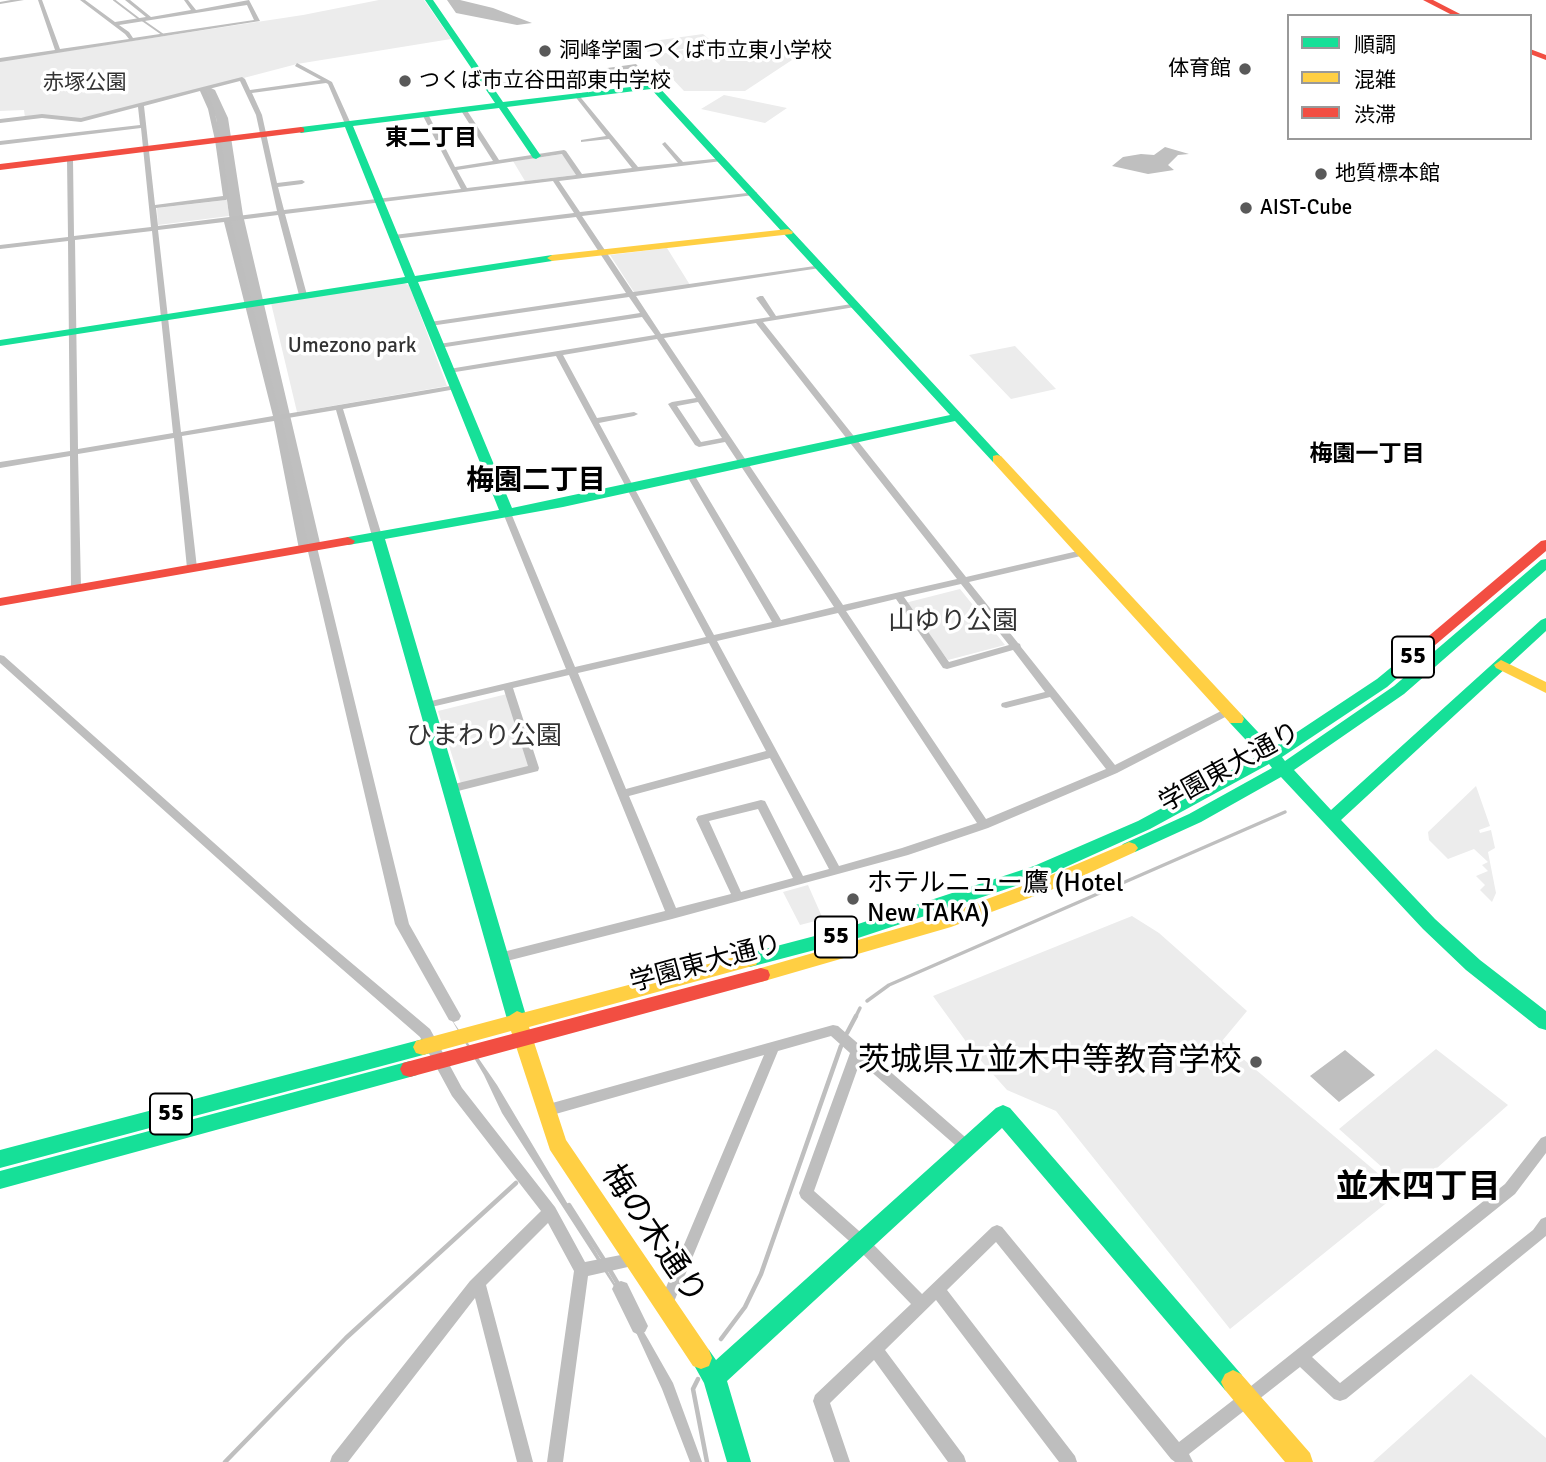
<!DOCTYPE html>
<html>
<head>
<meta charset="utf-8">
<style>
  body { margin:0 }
  #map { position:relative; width:1546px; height:1462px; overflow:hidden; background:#fff; font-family:Signika,"Noto Sans JP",sans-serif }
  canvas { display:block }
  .legend { position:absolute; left:1287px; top:14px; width:245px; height:126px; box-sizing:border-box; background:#fff; border:2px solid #999; margin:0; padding:9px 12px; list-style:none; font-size:21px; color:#000 }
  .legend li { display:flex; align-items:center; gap:14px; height:35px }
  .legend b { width:35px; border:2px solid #999 }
</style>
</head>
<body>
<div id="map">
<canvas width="1546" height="1462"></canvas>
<ul class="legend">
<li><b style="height:9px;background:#16e098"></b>順調</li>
<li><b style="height:9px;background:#ffcf43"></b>混雑</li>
<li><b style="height:9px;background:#f24e42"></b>渋滞</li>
</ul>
</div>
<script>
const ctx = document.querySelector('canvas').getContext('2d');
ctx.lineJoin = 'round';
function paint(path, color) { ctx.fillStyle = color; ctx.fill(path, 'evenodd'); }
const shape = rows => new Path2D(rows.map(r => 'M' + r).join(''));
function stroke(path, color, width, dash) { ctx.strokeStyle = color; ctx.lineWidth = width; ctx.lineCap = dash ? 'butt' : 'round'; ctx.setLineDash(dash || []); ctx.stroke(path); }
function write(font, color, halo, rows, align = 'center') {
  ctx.font = font + ' Signika,"Noto Sans JP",sans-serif'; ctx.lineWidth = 7; ctx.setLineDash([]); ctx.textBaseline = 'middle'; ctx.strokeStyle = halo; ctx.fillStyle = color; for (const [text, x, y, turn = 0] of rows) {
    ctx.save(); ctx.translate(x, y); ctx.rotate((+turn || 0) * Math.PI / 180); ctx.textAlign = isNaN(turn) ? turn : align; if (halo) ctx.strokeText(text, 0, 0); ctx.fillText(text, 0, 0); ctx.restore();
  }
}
const green = shape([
  [379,0,424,0,451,39,297,64,91,118,25,118,24,110,0,111,0,61,303,15],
  [703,34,715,44,650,54,639,43],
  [719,45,786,54,792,60,745,91,684,91,650,55],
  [724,95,787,108,765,123,701,109],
  [563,154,576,175,525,181,513,161],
  [227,200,229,216,158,225,157,208],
  [667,248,690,285,634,292,610,255],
  [400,282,409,285,447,386,297,412,271,303],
  [1015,346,1056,389,1011,399,969,355],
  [960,589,1005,645,948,660,905,603],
  [507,694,534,765,461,784,438,711],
  [1476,786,1490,826,1479,830,1480,833,1491,830,1495,848,1488,852,1496,893,1492,902,1480,890,1485,885,1476,876,1488,871,1482,865,1488,862,1474,849,1448,859,1429,840,1428,832],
  [808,885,823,919,800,925,783,892],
  [1132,916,1159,933,1247,1011,1222,1041,1400,1192,1230,1329,1056,1111,1007,1090,975,1054,933,996],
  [1436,1049,1508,1105,1410,1192,1339,1129],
  [1471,1374,1546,1438,1546,1462,1373,1462]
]);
const water = shape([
  [447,0,460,0,493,8,532,23,517,25,456,13],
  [1165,147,1189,154,1178,155,1168,165,1174,170,1148,174,1112,166,1123,157,1141,154,1154,155],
  [450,1017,497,1085,648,1339,673,1383,702,1462,690,1462,662,1389,617,1291,502,1113,484,1075],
  [1345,1050,1375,1075,1339,1102,1310,1076]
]);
const streamFar2 = shape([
  [114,0,139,19],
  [142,20,162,34]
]);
const streamFar1 = shape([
  [867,1001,889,985,1285,812],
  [855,1018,860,1008]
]);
const stream = shape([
  [847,1033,856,1016],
  [569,1205,604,1260],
  [608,1267,621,1289],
  [721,1339,745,1307,761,1274,841,1046],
  [698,1379,693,1389,707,1462],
  [225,1462,346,1338,516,1183]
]);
const canal = shape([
  [311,540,316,543,409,924,461,1016,459,1020,454,1022,449,1020,395,924,306,543,311,540],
  [621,1281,627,1283,648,1326,645,1332,639,1335,633,1332,612,1289,615,1283,621,1281]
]);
const river = shape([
  [209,87,215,90,228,118,243,215,320,543,311,548,302,543,229,215,216,118,203,90,209,87]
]);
const street = shape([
  [11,0,24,0,0,4,0,2,11,0],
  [38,0,42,0,60,49,129,39,125,34,80,0,85,0,115,22,146,17,125,0,130,0,151,17,191,10,184,0,188,0,196,10,249,0,260,21,0,62,0,58,55,50,38,0],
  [247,5,254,20,133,38,129,32,119,25,247,5],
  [297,63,332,82,351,124,348,126,345,124,328,84,326,83,252,93,262,115,277,183,302,180,305,182,302,184,278,187,284,210,461,189,422,114,425,112,428,114,455,167,493,161,460,109,463,107,466,109,499,160,564,150,566,151,582,174,632,168,609,139,581,142,581,140,606,136,574,95,577,93,638,167,678,163,662,144,665,142,683,162,724,158,725,159,722,161,559,181,580,212,756,192,757,193,754,195,582,216,633,292,822,265,822,267,820,268,636,296,661,334,770,317,756,298,760,296,763,296,776,316,858,303,859,305,855,307,763,322,966,577,1082,550,1085,551,1087,553,1085,555,969,582,1018,643,1020,644,1021,647,1115,765,1225,709,1233,709,1234,711,1233,713,1117,773,988,828,908,855,672,919,499,963,495,961,493,958,495,955,499,953,665,911,569,675,513,688,539,768,538,771,450,793,446,792,445,789,446,786,450,785,528,766,504,690,427,708,423,707,422,705,423,703,566,669,503,513,507,510,511,513,575,667,706,637,556,356,449,373,445,371,449,369,655,335,642,317,439,348,435,346,439,344,640,313,629,297,430,326,426,324,430,322,626,293,576,217,394,239,391,237,394,235,574,213,553,181,285,214,307,295,303,297,299,295,278,215,231,221,280,415,456,385,460,387,456,389,343,409,382,536,380,538,374,538,372,536,336,410,282,419,309,549,304,552,299,549,274,421,182,436,197,568,192,571,187,568,174,438,78,454,81,588,76,591,71,588,70,456,0,468,0,462,70,451,68,241,0,249,0,245,68,237,67,159,70,157,73,159,74,236,151,227,141,128,0,145,0,141,140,125,138,107,81,122,42,118,0,123,0,119,42,114,81,118,242,77,245,79,250,90,321,80,295,66,297,63],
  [240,81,256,115,277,211,158,226,156,208,226,200,229,198,221,140,214,109,205,90,240,81],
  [200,91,208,109,215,140,223,196,155,205,144,106,200,91],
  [562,154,576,175,467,188,457,170,562,154],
  [224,222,273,416,181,432,158,230,224,222],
  [152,231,173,433,78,449,75,240,152,231],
  [756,323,957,579,843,605,664,338,756,323],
  [657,339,696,398,672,402,668,404,695,445,699,447,725,442,834,607,781,620,695,476,691,473,687,476,772,622,714,635,599,423,634,416,638,414,634,412,597,418,563,355,657,339],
  [698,402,722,438,701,442,677,406,698,402],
  [961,584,1009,645,949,662,904,597,961,584],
  [896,599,943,668,947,669,1013,650,1045,692,1002,703,1001,705,1002,707,1006,708,1050,697,1106,769,986,819,846,611,896,599],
  [838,613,977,823,902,848,839,866,717,641,838,613],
  [709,643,766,751,626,789,578,673,709,643],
  [770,758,829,869,803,876,765,801,761,800,702,815,698,816,696,819,731,894,676,908,629,796,770,758],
  [758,809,793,878,741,892,709,821,758,809],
  [636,64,655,85,655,87,651,87,635,68,488,87,485,85,636,64],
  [0,655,4,656,304,923,430,1029,462,1088,555,1207,585,1262,636,1252,641,1254,643,1259,641,1264,588,1276,563,1462,547,1462,574,1271,548,1223,486,1285,533,1462,517,1462,475,1298,348,1462,330,1462,332,1456,470,1281,541,1211,452,1096,420,1037,296,929,0,663,0,655],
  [833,1025,838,1026,972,1143,974,1147,972,1151,967,1153,962,1151,860,1062,814,1191,867,1238,922,1294,992,1227,997,1225,1002,1227,1179,1442,1241,1394,1505,1184,1541,1138,1546,1136,1546,1153,1515,1194,1312,1357,1340,1383,1533,1230,1541,1219,1546,1217,1546,1236,1346,1399,1340,1401,1334,1399,1300,1367,1189,1454,1193,1462,1175,1462,1171,1459,996,1242,947,1290,1075,1456,1077,1462,1059,1462,936,1300,885,1350,964,1456,966,1462,948,1462,874,1360,830,1403,850,1462,834,1462,813,1401,815,1395,911,1304,857,1248,801,1198,799,1193,850,1053,831,1036,778,1051,671,1309,666,1311,661,1309,659,1304,764,1055,545,1117,540,1115,538,1111,540,1107,545,1105,833,1025]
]);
const fast = shape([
  [425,0,433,0,503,102,656,84,1003,459,1001,462,993,462,955,421,563,507,385,539,527,1019,524,1025,517,1027,510,1025,507,1019,372,541,348,545,341,541,348,537,499,510,408,283,0,346,0,340,405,277,345,127,301,133,297,130,301,127,495,103,425,0],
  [651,89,950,415,512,508,418,282,552,261,557,258,552,255,415,276,353,126,499,108,533,158,536,159,541,156,507,107,651,89],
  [1546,559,1546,570,1404,694,1294,770,1331,810,1541,620,1546,618,1546,631,1341,820,1435,919,1480,960,1546,1011,1546,1030,1539,1028,1466,970,1423,929,1281,777,1201,822,1135,852,1123,852,1120,848,1123,844,1189,814,1272,768,1269,764,1150,829,1046,876,849,941,750,967,744,965,741,960,744,955,750,953,849,927,1034,866,1138,821,1260,755,1230,723,1228,719,1230,715,1242,715,1273,748,1377,679,1411,651,1421,651,1423,654,1421,657,1387,687,1282,757,1285,761,1394,686,1541,560,1546,559],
  [423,1039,430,1041,433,1047,430,1053,423,1055,0,1168,0,1150,423,1039],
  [410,1061,417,1063,420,1069,417,1075,410,1077,0,1189,0,1171,410,1061],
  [1003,1105,1010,1108,1241,1374,1245,1382,1241,1390,1233,1394,1225,1390,1002,1128,727,1381,751,1462,727,1462,704,1383,690,1358,693,1350,701,1347,709,1350,716,1360,996,1108,1003,1105]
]);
const slow = shape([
  [788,229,793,232,792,234,552,261,547,258,552,255,788,229],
  [997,455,1001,456,1242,715,1244,719,1242,723,1230,723,993,462,993,456,997,455],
  [1501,660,1546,682,1546,693,1496,668,1494,665,1501,660],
  [1129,842,1135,844,1138,848,1135,852,1056,888,951,927,761,982,754,980,752,975,754,970,761,968,941,916,1044,878,1129,842],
  [750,953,756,955,759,960,756,965,529,1027,566,1140,709,1350,712,1358,709,1366,701,1369,693,1366,550,1150,511,1031,423,1055,416,1053,413,1047,416,1041,423,1039,509,1016,517,1011,522,1013,750,953],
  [1233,1370,1241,1374,1310,1453,1313,1462,1285,1462,1225,1390,1221,1382,1225,1374,1233,1370]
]);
const jam = shape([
  [1423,0,1433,0,1464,16,1454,16,1423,0],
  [1530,49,1546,55,1546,60,1530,54,1530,49],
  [301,127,304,128,304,132,0,170,0,164,301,127],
  [348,537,355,541,353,544,0,606,0,598,348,537],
  [1546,540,1546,551,1421,657,1411,657,1409,654,1411,651,1541,541,1546,540],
  [761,968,768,970,770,975,768,980,761,982,410,1077,403,1075,400,1069,403,1063,410,1061,761,968]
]);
const markers = [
  [545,51,7,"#595959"],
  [1245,69,7,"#595959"],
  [405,81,7,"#595959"],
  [1321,174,7,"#595959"],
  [1246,208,7,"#595959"],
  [853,899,7,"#595959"],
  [1256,1062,7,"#595959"]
];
const farPoinames = [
  ["洞峰学園つくば市立東小学校",559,51],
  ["体育館",1231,69,"right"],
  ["つくば市立谷田部東中学校",419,81],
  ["地質標本館",1335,174],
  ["AIST-Cube",1260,208]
];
const farParknames = [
  ["赤塚公園",85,83],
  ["Umezono park",352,346]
];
const farNeighbourhoodnames = [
  ["東二丁目",431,139],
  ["梅園一丁目",1367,455]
];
const shields = [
  [1413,657,42],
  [836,937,42],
  [171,1114,42]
];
const shieldNames = [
  ["55",1413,657],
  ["55",836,937],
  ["55",171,1114]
];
const parkNames = [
  ["山ゆり公園",953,622],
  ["ひまわり公園",484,737]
];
const streetNames = [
  ["学園東大通り",1230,768,-29],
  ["学園東大通り",706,964,-15]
];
const poiNames = [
  ["ホテルニュー鷹 (Hotel",867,884],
  ["New TAKA)",867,914]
];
const neighbourhoodNames = [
  ["梅園二丁目",536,482]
];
const nearPoinames = [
  ["茨城県立並木中等教育学校",1242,1062]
];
const nearStreetnames = [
  ["梅の木通り",653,1235,56]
];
const nearNeighbourhoodnames = [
  ["並木四丁目",1418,1188]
];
paint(green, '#ececec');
paint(water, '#bfbfbf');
stroke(streamFar2, '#bfbfbf', 2);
stroke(streamFar1, '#bfbfbf', 3.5);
stroke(stream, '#bfbfbf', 4.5);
paint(canal, '#bfbfbf');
paint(river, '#bfbfbf');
paint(street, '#bebebe');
paint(fast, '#16e098');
paint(slow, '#ffcf43');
paint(jam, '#f24e42');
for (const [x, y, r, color] of markers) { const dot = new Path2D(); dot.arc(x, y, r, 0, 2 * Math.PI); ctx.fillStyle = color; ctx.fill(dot); stroke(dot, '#fff', 2.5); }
write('21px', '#000', '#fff', farPoinames, 'left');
write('21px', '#333', '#fff', farParknames);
write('bold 23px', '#000', '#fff', farNeighbourhoodnames);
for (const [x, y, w] of shields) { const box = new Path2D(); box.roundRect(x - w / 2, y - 20.5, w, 41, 5); ctx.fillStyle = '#fff'; ctx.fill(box); stroke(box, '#000', 2); }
write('bold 24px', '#000', null, shieldNames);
write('26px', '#333', '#fff', parkNames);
write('26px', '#000', '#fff', streetNames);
write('26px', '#000', '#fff', poiNames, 'left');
write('bold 28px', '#000', '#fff', neighbourhoodNames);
write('32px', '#000', '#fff', nearPoinames, 'right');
write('32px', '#000', '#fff', nearStreetnames);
write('bold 33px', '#000', '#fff', nearNeighbourhoodnames);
</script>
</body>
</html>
